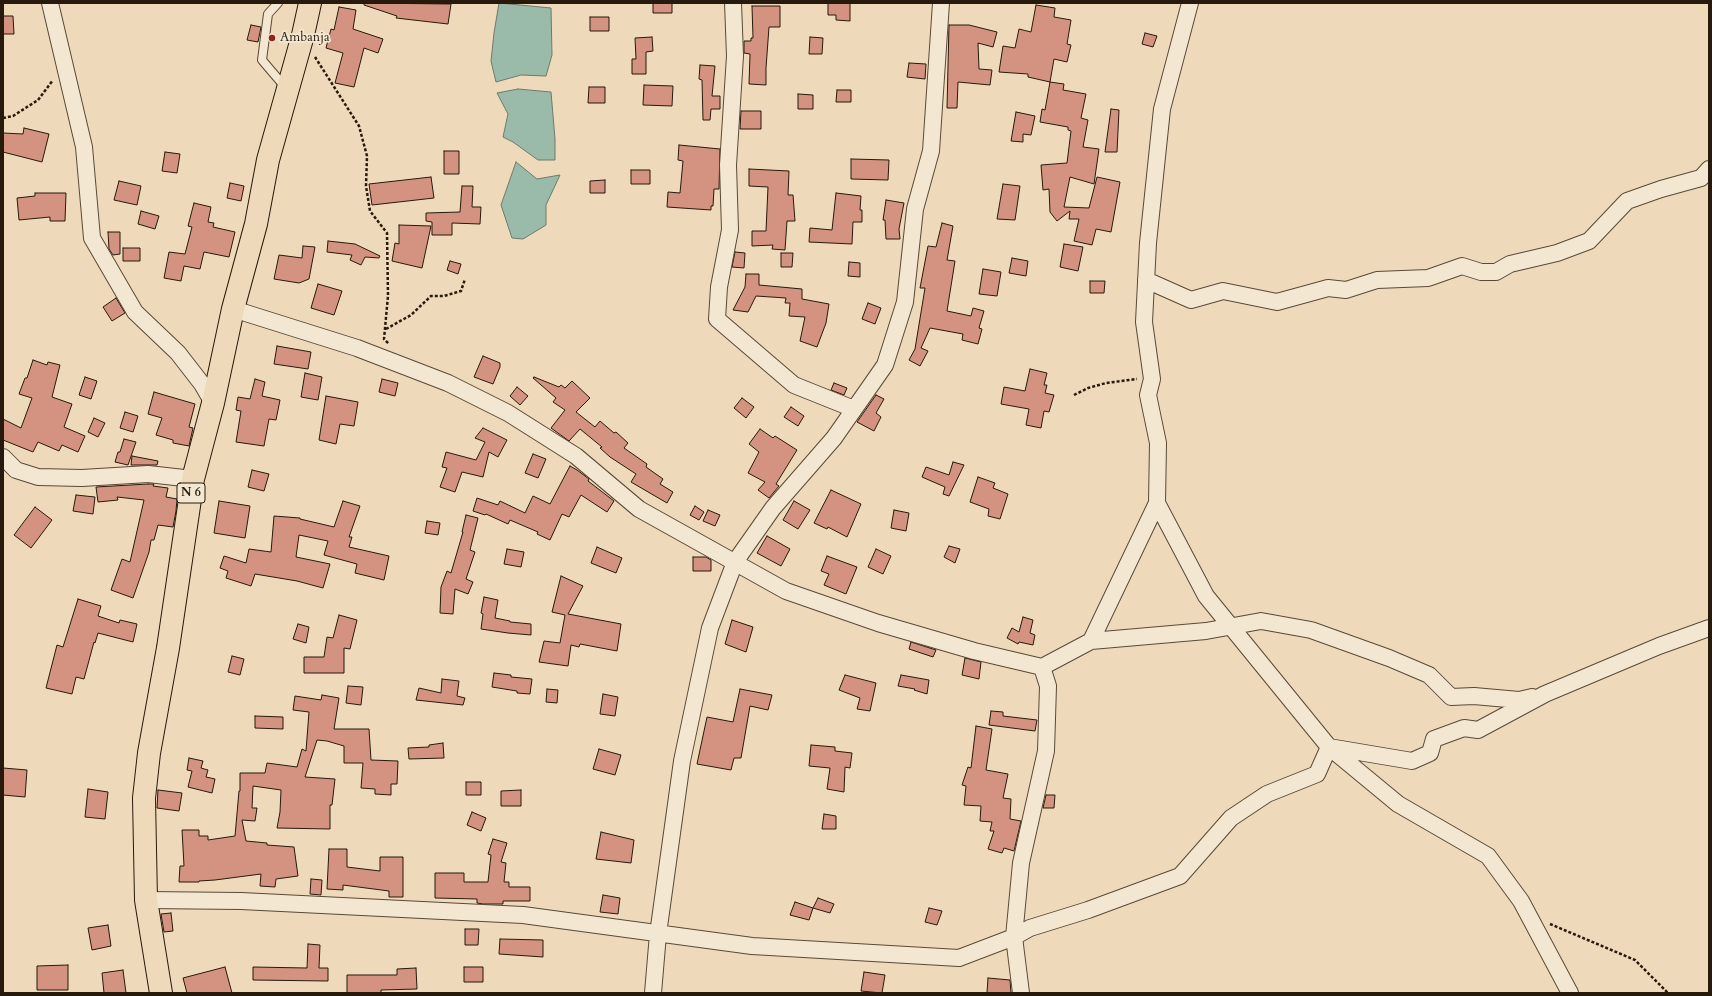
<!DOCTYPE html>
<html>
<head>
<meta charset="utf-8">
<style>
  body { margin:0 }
  #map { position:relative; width:1712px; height:996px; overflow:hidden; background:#eedaba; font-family:Cardo,serif }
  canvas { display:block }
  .frame { position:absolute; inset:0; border:4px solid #27190b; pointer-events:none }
</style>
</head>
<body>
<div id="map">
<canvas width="1712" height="996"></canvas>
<div class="frame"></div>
</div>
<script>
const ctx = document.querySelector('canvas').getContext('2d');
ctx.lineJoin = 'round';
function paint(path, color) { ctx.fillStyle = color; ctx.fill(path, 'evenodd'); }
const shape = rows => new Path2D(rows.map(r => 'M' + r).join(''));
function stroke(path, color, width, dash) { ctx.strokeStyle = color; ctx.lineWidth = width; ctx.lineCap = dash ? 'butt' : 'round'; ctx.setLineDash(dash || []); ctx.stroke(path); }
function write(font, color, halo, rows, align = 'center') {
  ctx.font = font + ' Cardo,serif'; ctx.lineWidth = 3.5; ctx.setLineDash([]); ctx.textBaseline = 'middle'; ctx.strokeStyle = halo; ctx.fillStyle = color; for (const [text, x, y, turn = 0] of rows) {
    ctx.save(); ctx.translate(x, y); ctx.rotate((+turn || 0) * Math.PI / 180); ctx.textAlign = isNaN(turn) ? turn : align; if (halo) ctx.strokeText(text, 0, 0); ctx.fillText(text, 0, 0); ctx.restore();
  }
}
const water = shape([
  [499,3,551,8,552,55,546,76,521,75,496,82,491,61,494,33,499,3],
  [518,89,551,92,555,139,555,160,538,160,513,142,503,137,508,114,497,93,518,89],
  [516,162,537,179,560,175,546,205,546,225,523,239,512,238,501,205,516,162]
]);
const building = shape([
  [364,3,451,4,448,24,396,18,397,16,364,5,364,3],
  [653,3,672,3,672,13,653,13,653,3],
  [828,3,850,3,850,21,836,20,836,15,828,15,828,3],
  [1036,5,1055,8,1054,17,1071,20,1067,44,1071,45,1067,62,1054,59,1050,82,1064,84,1063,90,1086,94,1081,118,1088,120,1083,147,1099,149,1094,184,1070,177,1064,207,1089,208,1097,177,1120,182,1111,232,1096,229,1092,245,1074,241,1079,219,1069,219,1070,211,1057,221,1050,212,1049,189,1043,190,1041,165,1067,163,1071,131,1068,130,1068,127,1040,122,1042,109,1045,110,1050,82,1028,77,1028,74,999,72,1003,46,1015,48,1019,29,1031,32,1036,5],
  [752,6,780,6,780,27,769,27,766,68,766,85,749,84,750,54,744,53,744,41,751,41,751,38,753,38,752,6],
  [339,7,356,10,353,29,383,39,378,53,364,48,354,87,335,83,343,53,326,48,331,29,334,30,339,7],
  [3,16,13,16,14,34,3,34,3,16],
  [590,17,609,17,609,31,590,31,590,17],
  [251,25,261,27,258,42,247,40,251,25],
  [949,25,969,25,997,32,993,47,978,43,979,69,992,70,990,85,958,82,957,108,947,108,949,25],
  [1145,33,1157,36,1153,47,1142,44,1145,33],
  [652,37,653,51,646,52,646,74,632,74,632,59,636,59,635,38,652,37],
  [810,37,823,38,822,54,809,54,810,37],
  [909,63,926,64,925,79,907,77,909,63],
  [700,65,715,66,712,96,720,96,720,109,711,109,710,120,703,120,702,80,699,79,700,65],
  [644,85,673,86,672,106,643,105,644,85],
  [589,87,605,87,605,103,588,103,589,87],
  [837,90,851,90,851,102,836,102,837,90],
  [798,94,813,95,813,109,798,109,798,94],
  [1111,109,1119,110,1117,152,1105,152,1111,109],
  [741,111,761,111,761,129,740,129,741,111],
  [1016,112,1035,116,1031,135,1023,134,1023,142,1011,141,1016,112],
  [24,128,49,134,42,162,3,152,3,133,23,134,24,128],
  [679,145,720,149,719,189,714,189,713,206,711,206,711,210,667,207,668,192,680,193,683,161,678,160,679,145],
  [444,151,459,151,459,174,444,174,444,151],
  [165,152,180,154,177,173,162,171,165,152],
  [851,159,889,160,888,180,851,179,851,159],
  [749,169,789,171,788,195,793,195,795,221,787,221,785,250,772,249,773,245,752,246,752,231,766,231,768,187,749,186,749,169],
  [631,170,650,170,650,184,631,184,631,170],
  [431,177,434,198,372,205,369,184,431,177],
  [605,180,605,193,590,193,590,181,605,180],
  [119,181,141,186,137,205,114,200,119,181],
  [230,183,244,186,241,201,227,198,230,183],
  [1003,184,1020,186,1015,220,997,219,1003,184],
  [462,186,473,186,472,207,481,207,480,224,452,223,452,235,432,235,432,222,426,221,426,213,460,212,462,186],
  [35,193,66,193,65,221,50,221,50,217,19,220,17,198,35,196,35,193],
  [836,193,861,196,860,210,862,210,862,222,853,222,852,244,809,242,810,228,832,230,836,193],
  [886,200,904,203,899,229,900,239,886,239,885,220,883,220,886,200],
  [194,203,211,207,208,222,214,223,213,227,235,232,229,257,204,252,200,269,184,266,181,281,164,278,169,252,185,254,192,227,188,226,194,203],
  [141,211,159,216,155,229,138,224,141,211],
  [942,223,953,226,947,260,955,261,947,311,971,316,973,308,984,311,979,328,982,329,978,344,962,340,963,334,930,328,921,348,928,351,920,366,909,360,915,349,925,288,920,288,928,246,936,247,942,223],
  [399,225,431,226,422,268,392,261,395,243,399,244,399,225],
  [108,232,120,232,120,254,113,255,109,249,108,232],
  [328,241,355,244,380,256,379,258,365,257,361,265,350,260,352,255,327,252,328,241],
  [1064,244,1083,247,1078,271,1060,267,1064,244],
  [303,246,315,247,309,279,299,283,274,279,279,255,302,258,303,246],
  [123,248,140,248,140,261,123,261,123,248],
  [735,252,745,253,744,268,732,267,735,252],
  [781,253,793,253,792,267,781,267,781,253],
  [1012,258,1028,261,1026,276,1009,273,1012,258],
  [450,261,461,264,458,274,447,270,450,261],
  [849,262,860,263,860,277,848,276,849,262],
  [983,269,1001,272,997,296,979,294,983,269],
  [746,274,759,274,759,285,802,289,802,299,829,304,826,323,817,347,800,341,805,317,789,316,790,303,785,303,786,298,756,296,748,312,733,310,745,287,746,274],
  [1090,281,1105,281,1104,293,1090,293,1090,281],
  [318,284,342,291,334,315,311,308,318,284],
  [116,298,125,313,112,321,103,307,116,298],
  [868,303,881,308,875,324,862,319,868,303],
  [277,346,311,352,308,369,274,364,277,346],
  [483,356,500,363,500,367,493,384,474,377,483,356],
  [33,360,47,365,48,362,60,365,52,397,72,404,64,427,85,436,78,452,62,445,59,451,38,442,33,452,3,440,3,419,21,428,32,398,19,394,25,378,27,378,33,360],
  [1030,369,1047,373,1044,385,1047,385,1045,393,1054,395,1049,412,1044,411,1041,428,1026,425,1029,409,1001,404,1004,387,1025,391,1030,369],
  [305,373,322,377,318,400,301,397,305,373],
  [85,377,97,381,91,399,79,395,85,377],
  [534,377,559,387,561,385,565,388,572,381,590,398,576,412,595,427,600,421,614,433,616,432,628,443,624,448,647,464,646,467,663,479,660,484,673,492,667,503,631,482,636,474,610,457,600,448,602,447,580,429,569,441,551,428,565,410,553,402,556,398,533,378,534,377],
  [255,379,265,382,262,396,280,400,276,420,269,419,264,446,236,442,241,411,236,410,238,397,250,399,255,379],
  [382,379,398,383,395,396,379,392,382,379],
  [834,383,847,388,844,395,831,390,834,383],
  [517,387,528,396,520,405,510,396,517,387],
  [154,392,195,404,189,427,193,428,189,446,173,443,173,440,156,435,162,418,148,414,154,392],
  [876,395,884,399,876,413,881,417,874,431,857,422,876,395],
  [326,396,358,402,354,426,340,424,336,444,319,440,326,396],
  [742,398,754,407,746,418,734,408,742,398],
  [791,407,804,416,798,426,784,417,791,407],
  [125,412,138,416,133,432,120,428,125,412],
  [94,418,105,423,98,437,88,432,94,418],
  [483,428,507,440,498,457,489,452,483,477,462,472,455,492,440,487,447,468,442,467,446,452,476,460,485,442,475,438,483,428],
  [760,429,773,438,775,436,797,450,776,484,779,486,769,498,758,490,765,482,748,473,759,452,749,444,760,429],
  [124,439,136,442,128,465,115,462,118,452,120,452,124,439],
  [533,454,546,459,538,478,525,473,533,454],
  [132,456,158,461,157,465,131,465,132,456],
  [953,462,964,465,949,496,943,494,945,487,922,477,926,467,949,475,953,462],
  [570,466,577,470,589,479,588,481,614,501,607,512,581,495,569,517,562,514,550,540,537,534,538,532,510,520,508,524,486,514,485,515,473,511,477,498,498,505,500,501,525,513,533,496,550,504,570,466],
  [252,470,269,474,264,491,248,487,252,470],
  [978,477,995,483,993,488,1008,494,1000,519,988,516,989,509,970,502,978,477],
  [148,484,154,484,153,486,168,488,166,497,177,499,176,511,173,527,158,525,154,540,151,540,149,552,133,598,111,590,122,559,130,562,144,500,117,497,118,500,98,502,96,487,148,484],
  [831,490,861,504,847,537,828,527,827,529,814,523,831,490],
  [76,495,95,497,93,514,73,511,76,495],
  [219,501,250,506,245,538,214,533,219,501],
  [343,501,360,506,349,537,352,537,349,547,389,556,384,580,355,573,357,564,324,555,328,541,299,535,296,557,330,564,323,588,297,581,255,574,251,586,226,578,228,571,220,568,224,556,246,563,249,549,271,552,274,516,300,518,300,519,334,527,343,501],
  [794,501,810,510,798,529,783,520,794,501],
  [695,506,704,512,699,520,690,515,695,506],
  [35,507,52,520,31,548,14,535,35,507],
  [708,510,720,515,715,526,703,521,708,510],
  [894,510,909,513,906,531,891,528,894,510],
  [466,515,478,518,470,550,475,552,466,579,473,582,468,594,455,589,453,614,440,613,441,587,447,571,451,573,463,532,462,532,466,515],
  [427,521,440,523,438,535,425,533,427,521],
  [767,536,790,549,781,566,757,553,767,536],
  [949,546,960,549,955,563,944,557,949,546],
  [597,547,622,558,616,573,591,563,597,547],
  [507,549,524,552,521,567,504,564,507,549],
  [876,549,891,556,883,574,868,567,876,549],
  [827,556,857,567,846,594,824,585,829,574,821,571,827,556],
  [693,557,706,557,711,560,711,571,693,571,693,557],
  [561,576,583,586,568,614,621,624,617,651,580,644,579,647,571,645,568,666,539,662,544,641,560,643,565,615,552,612,561,576],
  [484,597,498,600,495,618,510,621,510,622,531,624,531,635,508,633,481,629,483,614,481,613,484,597],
  [78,599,101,606,98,616,119,623,120,620,137,624,133,642,98,633,95,643,94,642,84,679,76,677,72,694,46,688,57,645,63,647,78,599],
  [339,615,357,620,350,649,344,648,344,673,304,673,304,657,324,657,327,637,333,638,339,615],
  [1023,617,1033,620,1030,633,1035,635,1033,645,1019,642,1018,644,1007,638,1012,628,1019,632,1023,617],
  [732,620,753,627,746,652,725,644,732,620],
  [298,624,309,627,306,643,293,639,298,624],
  [911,642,936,650,933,657,909,649,911,642],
  [232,656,244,659,240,675,228,672,232,656],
  [965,658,981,662,979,679,962,675,965,658],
  [494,673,511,675,511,677,532,679,530,694,517,693,517,691,492,687,494,673],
  [845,675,876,683,870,711,857,709,860,698,839,690,845,675],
  [901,675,929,680,927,694,914,690,915,689,898,686,901,675],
  [442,679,459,681,457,696,465,698,463,705,416,700,419,688,441,693,442,679],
  [348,686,363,687,361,705,346,703,348,686],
  [547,689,558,690,557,703,546,702,547,689],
  [740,689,772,695,768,710,750,706,741,758,734,758,731,770,697,764,707,717,733,722,740,689],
  [603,694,618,697,615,716,600,714,603,694],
  [322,695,339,698,334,729,369,729,371,760,398,761,397,784,391,784,391,795,375,794,375,789,361,788,363,763,344,763,344,746,327,741,317,740,305,777,335,779,332,805,330,805,330,829,277,828,280,812,281,790,253,786,252,808,257,808,255,821,242,820,246,841,267,843,267,845,294,847,298,876,276,879,275,887,260,886,261,874,215,880,199,881,199,882,179,882,180,866,184,866,182,830,199,830,199,836,208,836,208,840,235,836,239,791,240,791,240,773,265,773,267,763,297,767,302,749,306,751,309,712,293,710,295,696,321,700,322,695],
  [991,711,1003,712,1003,716,1037,720,1035,731,989,725,991,711],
  [255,716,283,717,283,729,255,728,255,716],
  [976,726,992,729,986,770,1008,774,1003,798,1011,799,1010,819,1021,821,1014,851,1004,848,1002,853,988,849,994,831,990,831,992,822,980,821,981,806,964,805,966,786,962,785,968,767,971,768,976,726],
  [443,743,444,758,409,759,408,748,429,747,429,745,443,743],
  [811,745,835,747,835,751,852,753,850,768,845,767,844,792,827,789,830,768,809,766,811,745],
  [599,749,621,755,615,775,593,769,599,749],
  [189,758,203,761,201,768,208,770,206,777,215,779,212,793,188,787,192,771,187,770,189,758],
  [3,768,27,770,25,797,3,795,3,768],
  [466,782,481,782,481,795,466,795,466,782],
  [88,789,108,792,105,819,85,817,88,789],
  [158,790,182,793,179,811,157,808,158,790],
  [521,790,521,806,501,806,501,791,521,790],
  [1046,795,1055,795,1054,808,1043,808,1046,795],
  [472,812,486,818,481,831,467,825,472,812],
  [824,814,836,816,836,829,822,829,824,814],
  [601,832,634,840,631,863,596,859,601,832],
  [493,839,507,843,501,862,506,863,504,882,509,882,509,887,530,887,530,901,503,901,503,904,483,904,477,903,477,899,435,898,435,873,464,873,464,882,488,882,491,855,488,854,493,839],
  [329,849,347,849,347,867,380,871,380,857,403,857,403,897,389,897,389,891,343,885,343,890,327,889,329,849],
  [311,879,322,880,321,895,310,894,311,879],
  [603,895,620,898,618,914,600,912,603,895],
  [818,898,834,904,830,913,813,908,818,898],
  [795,902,813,908,809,920,790,915,795,902],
  [929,908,942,911,937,925,925,922,929,908],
  [171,913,173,931,164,932,161,914,171,913],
  [108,925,111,946,92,950,88,928,108,925],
  [465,929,479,929,478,945,465,945,465,929],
  [500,939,543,940,543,957,499,954,500,939],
  [308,944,320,945,319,968,328,968,328,981,253,980,253,967,307,968,308,944],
  [68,965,68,990,37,990,37,966,68,965],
  [225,967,232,993,187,993,183,978,225,967],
  [464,967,483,967,483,982,464,982,464,967],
  [416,968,417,989,381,990,381,993,347,993,347,975,397,975,397,969,416,968],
  [123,970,126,993,104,993,102,973,123,970],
  [864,972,885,975,882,993,861,991,864,972],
  [988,978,1010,980,1011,993,987,993,988,978]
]);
const path = shape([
  [315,57,359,126,367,156,366,186,370,211,387,233,388,296,384,339,389,344],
  [3,118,13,116,38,100,53,80],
  [386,329,411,315,431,296,444,296,461,291,465,279],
  [1074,395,1088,388,1106,383,1137,379],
  [1550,924,1635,960,1668,993]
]);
const lane = shape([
  [278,3,268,14,262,60,285,87]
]);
const street = shape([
  [50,3,84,147,92,238,135,312,178,353,202,384,213,403],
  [733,3,735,56,728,165,730,230,719,287,717,319,794,385,854,409],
  [1146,280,1191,300,1223,291,1277,302,1328,288,1346,290,1377,280,1428,278,1462,266,1481,272,1496,272,1510,264,1557,253,1589,241,1627,201,1661,189,1701,178,1709,169],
  [233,309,357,348,448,383,508,413,576,456,639,509,786,591,878,623,974,651,1042,667],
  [3,457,16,470,38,477,82,478,148,474,193,479],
  [1157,503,1206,596,1329,747,1398,804,1488,856,1521,901,1570,993],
  [1091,641,1206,631,1261,621,1311,630,1389,658,1429,675,1451,697,1474,696,1519,700,1532,697],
  [146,900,241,901,523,915,752,946,959,958,1014,937,1030,928,1088,910,1180,876,1231,818,1267,794,1317,774,1329,747,1412,761,1430,753,1434,739,1464,728,1478,730,1545,694,1659,646,1709,628],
  [653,993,658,934,682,761,710,628,735,562,773,508,834,438,885,365,905,302,915,209,931,151,941,3],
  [1021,993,1014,937,1021,863,1046,751,1048,686,1042,667,1091,641,1157,503,1158,443,1148,395,1152,379,1144,322,1148,243,1162,109,1190,3]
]);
const primary = shape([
  [161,993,146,900,144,798,149,753,168,648,193,479,213,403,233,309,256,224,268,160,303,35,310,3]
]);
const markers = [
  [272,38,4,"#8f2418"]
];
const shields = [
  [191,493,28]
];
const shieldNames = [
  ["N 6",191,493]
];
const poiNames = [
  ["Ambanja",280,38]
];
paint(water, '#9bbbaa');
stroke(water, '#6d7a6a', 1);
paint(building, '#d49281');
stroke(building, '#27190b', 1);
stroke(lane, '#594937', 10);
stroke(street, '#594937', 18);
stroke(primary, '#27190b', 24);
stroke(path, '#27190b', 2.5, [3, 2]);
stroke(lane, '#f4e7d2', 8);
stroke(street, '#f4e7d2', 16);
stroke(primary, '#eedaba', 22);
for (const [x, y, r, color] of markers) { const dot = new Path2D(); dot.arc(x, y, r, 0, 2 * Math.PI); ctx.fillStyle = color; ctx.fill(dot); stroke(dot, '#f4e7d2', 1.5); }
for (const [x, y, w] of shields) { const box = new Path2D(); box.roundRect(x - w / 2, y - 10, w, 20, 3); ctx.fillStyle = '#f4e7d2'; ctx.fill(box); stroke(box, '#27190b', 1); }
write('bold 12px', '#27190b', null, shieldNames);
write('13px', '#27190b', '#f4e7d2', poiNames, 'left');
</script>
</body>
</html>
